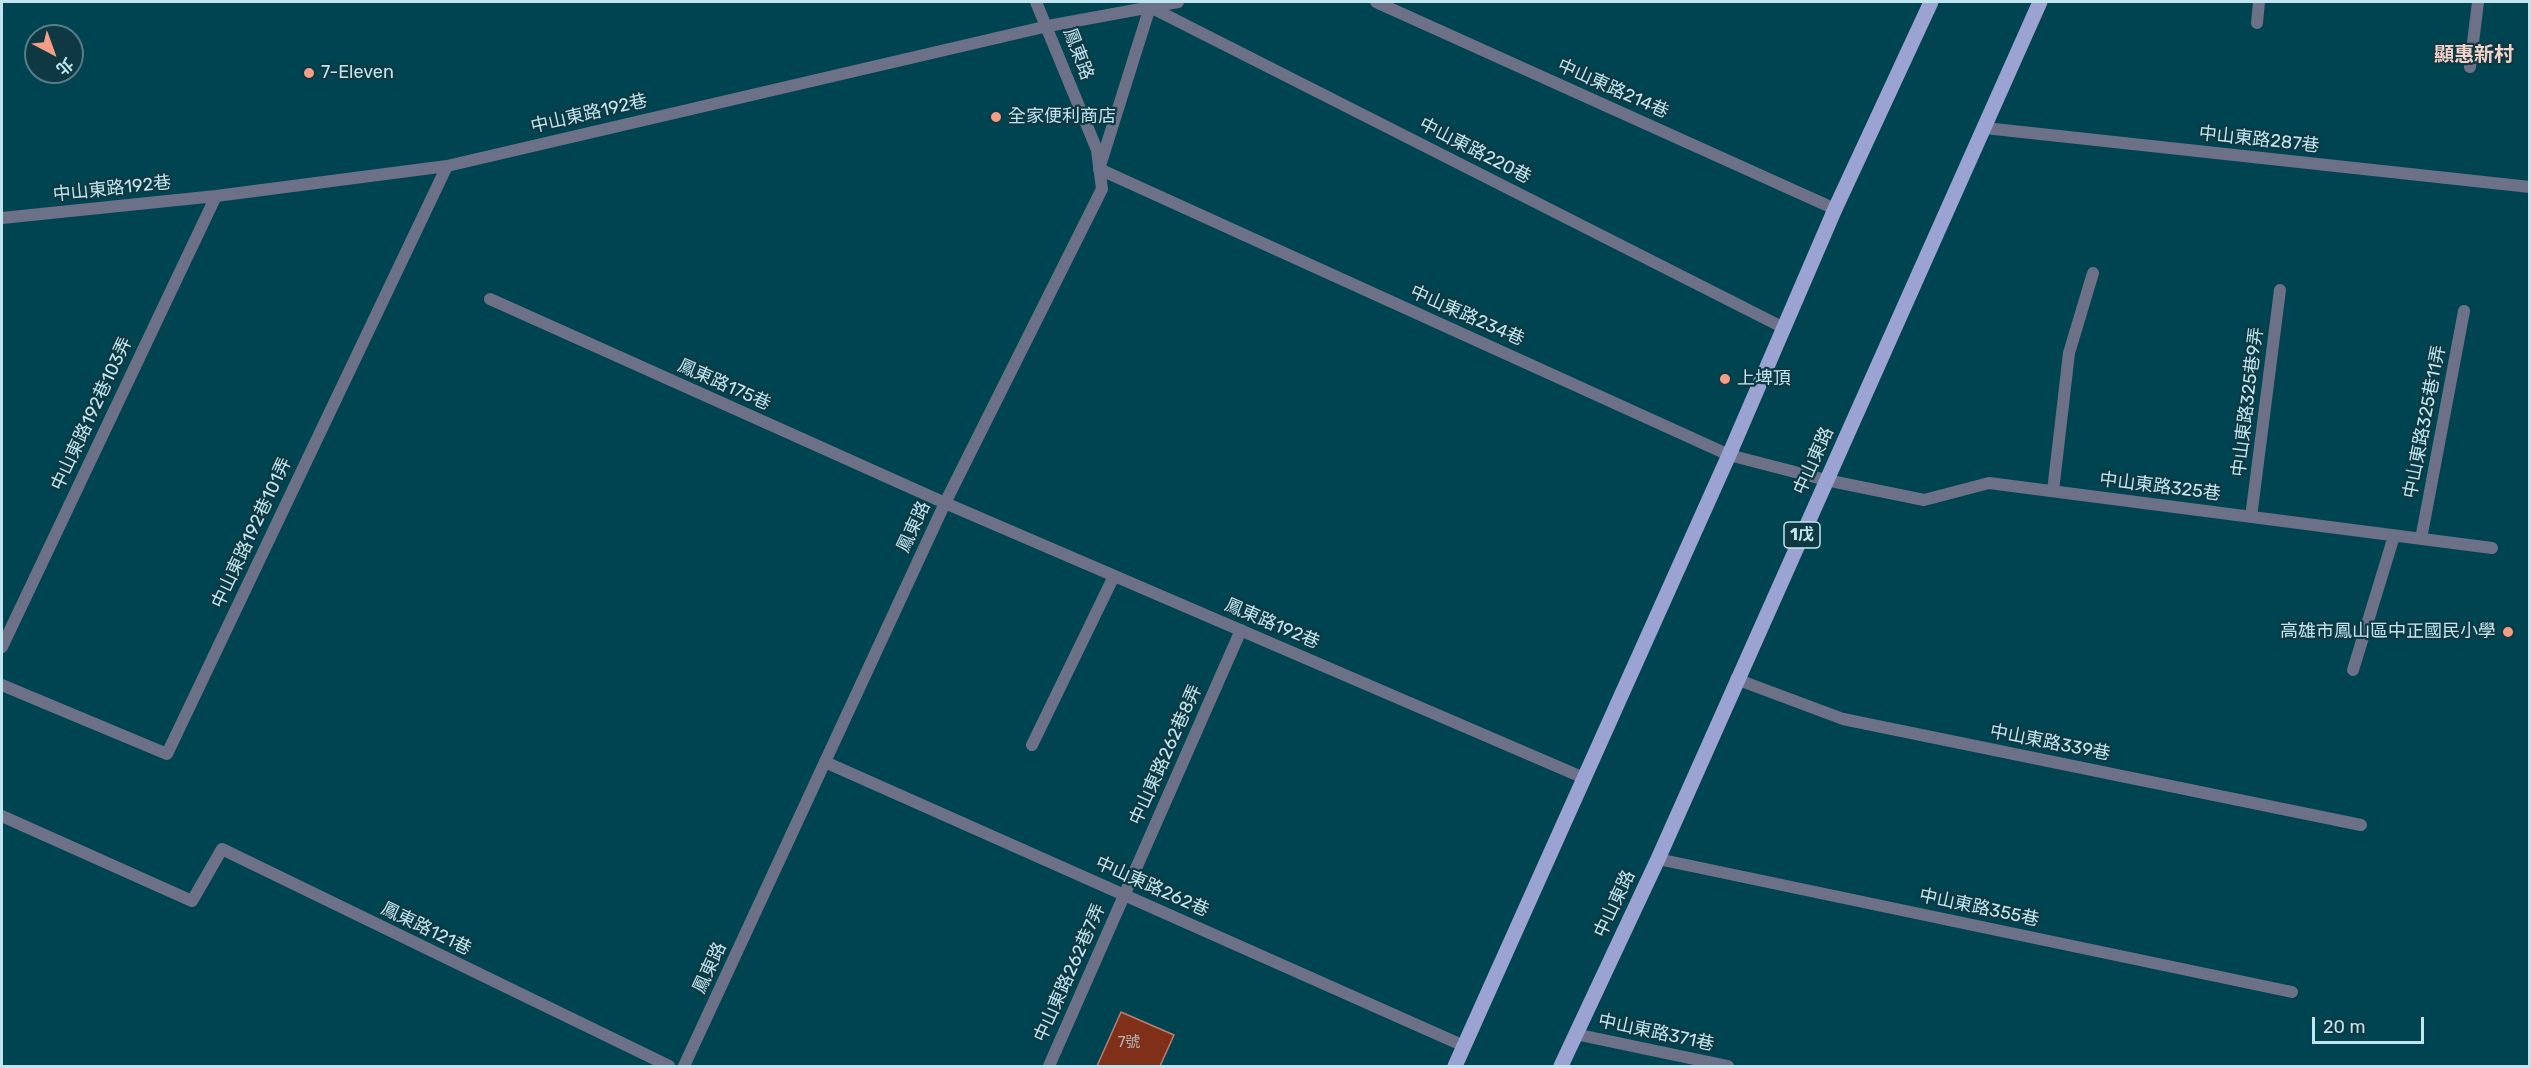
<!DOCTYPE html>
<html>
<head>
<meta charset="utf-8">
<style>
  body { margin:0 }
  #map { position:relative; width:2531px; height:1068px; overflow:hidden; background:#004452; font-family:Rubik,"Noto Sans TC",sans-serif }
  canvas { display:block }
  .frame { position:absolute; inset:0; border:3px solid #c1e5ef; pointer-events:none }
  .north { position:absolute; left:24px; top:24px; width:60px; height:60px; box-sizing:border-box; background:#0e3842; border:2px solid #567d87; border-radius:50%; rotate:139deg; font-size:16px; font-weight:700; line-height:24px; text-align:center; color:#c1e5ef }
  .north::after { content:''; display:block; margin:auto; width:21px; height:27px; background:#f49e86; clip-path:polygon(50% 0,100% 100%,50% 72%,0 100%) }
  .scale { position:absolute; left:2312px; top:1017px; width:112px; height:27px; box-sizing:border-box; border:3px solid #c1e5ef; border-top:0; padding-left:8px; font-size:18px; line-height:21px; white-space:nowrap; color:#c1e5ef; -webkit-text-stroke:4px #0e3842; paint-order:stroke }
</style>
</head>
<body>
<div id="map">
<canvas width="2531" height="1068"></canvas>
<div class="frame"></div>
<div class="north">北</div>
<div class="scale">20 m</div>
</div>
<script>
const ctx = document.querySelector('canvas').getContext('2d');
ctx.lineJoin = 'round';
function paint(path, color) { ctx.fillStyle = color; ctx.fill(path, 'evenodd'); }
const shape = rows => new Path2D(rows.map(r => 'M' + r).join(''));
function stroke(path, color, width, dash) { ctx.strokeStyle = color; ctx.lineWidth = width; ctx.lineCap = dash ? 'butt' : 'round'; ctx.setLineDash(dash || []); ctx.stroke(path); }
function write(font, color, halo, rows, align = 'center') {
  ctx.font = font + ' Rubik,"Noto Sans TC",sans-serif'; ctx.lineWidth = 4.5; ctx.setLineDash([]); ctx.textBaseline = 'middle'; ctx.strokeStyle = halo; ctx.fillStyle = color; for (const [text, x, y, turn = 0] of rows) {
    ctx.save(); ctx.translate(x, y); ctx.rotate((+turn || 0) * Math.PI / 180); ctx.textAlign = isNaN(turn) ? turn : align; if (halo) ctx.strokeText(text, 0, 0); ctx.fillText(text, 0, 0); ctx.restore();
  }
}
const building = shape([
  [1121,1012,1174,1035,1160,1066,1097,1066,1121,1012]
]);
const lane = shape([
  [2257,23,2259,2],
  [2470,67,2478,2],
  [1985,128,2530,187],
  [1099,169,1150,7,1784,328],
  [490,299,945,503,1584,778],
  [1826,480,1924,500,1989,483,2492,548],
  [2053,491,2069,353,2093,273],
  [2251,517,2280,290],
  [2421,539,2464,311],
  [2353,670,2394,536],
  [1736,679,1843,719,2361,825],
  [1032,745,1114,576],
  [825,762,1464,1046],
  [1658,859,2292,992],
  [1575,1034,1728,1066],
  [1049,1066,1241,630]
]);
const street = shape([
  [1376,2,1835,209],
  [1099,169,1729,455,1826,480],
  [2,218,216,196,447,166,1048,26,1178,2],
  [2,647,216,196],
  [2,685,167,754,447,166],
  [2,816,192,901,222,849,669,1066],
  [684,1066,945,503,1102,189,1097,150,1036,2]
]);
const primary = shape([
  [1455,1066,1729,455,1835,209,1931,2],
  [1561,1066,1658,859,2040,2]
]);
const markers = [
  [309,73,6,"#f49e86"],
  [996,117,6,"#f49e86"],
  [1725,379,6,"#f49e86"],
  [2508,632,6,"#f49e86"]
];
const numberNames = [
  ["7號",1129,1043]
];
const shields = [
  [1802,535,36]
];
const shieldNames = [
  ["1戊",1802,535]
];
const streetNames = [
  ["鳳東路",1078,54,69],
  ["中山東路214巷",1613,89,24],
  ["中山東路192巷",589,114,-13],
  ["中山東路287巷",2259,140,6],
  ["中山東路220巷",1475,151,27],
  ["中山東路192巷",112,189,-6],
  ["中山東路234巷",1467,316,24],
  ["鳳東路175巷",724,385,24],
  ["中山東路325巷9弄",2248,402,-83],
  ["中山東路192巷103弄",92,414,-65],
  ["中山東路325巷11弄",2425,422,-79],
  ["中山東路",1814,461,-66],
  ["中山東路325巷",2160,487,7],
  ["鳳東路",914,527,-65],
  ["中山東路192巷101弄",252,533,-65],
  ["鳳東路192巷",1272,624,23],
  ["中山東路339巷",2050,743,11],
  ["中山東路262巷8弄",1166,755,-66],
  ["中山東路262巷",1152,887,24],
  ["中山東路",1615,904,-65],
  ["中山東路355巷",1979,908,12],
  ["鳳東路121巷",426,929,26],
  ["鳳東路",710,968,-65],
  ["中山東路262巷7弄",1070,973,-66],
  ["中山東路371巷",1656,1033,12]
];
const poiNames = [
  ["7-Eleven",321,73],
  ["全家便利商店",1008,117],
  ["上埤頂",1737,379],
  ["高雄市鳳山區中正國民小學",2496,632,"right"]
];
const neighbourhoodNames = [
  ["顯惠新村",2474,55]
];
paint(building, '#802f18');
stroke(building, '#bc7f6e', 1.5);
stroke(lane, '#6c7188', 12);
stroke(street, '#6c7188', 12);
stroke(primary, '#9ba3d2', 15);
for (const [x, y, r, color] of markers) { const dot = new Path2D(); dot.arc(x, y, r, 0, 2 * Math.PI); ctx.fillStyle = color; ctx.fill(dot); stroke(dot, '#0e3842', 2); }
write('15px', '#b1b8b9', null, numberNames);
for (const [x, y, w] of shields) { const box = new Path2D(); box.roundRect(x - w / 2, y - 13, w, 26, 4.5); ctx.fillStyle = '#0e3842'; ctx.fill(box); stroke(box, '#c1e5ef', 1.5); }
write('bold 16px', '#c1e5ef', null, shieldNames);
write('18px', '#c1e5ef', '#0e3842', streetNames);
write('18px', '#c1e5ef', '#0e3842', poiNames, 'left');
write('bold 20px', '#f4d2c9', '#0e3842', neighbourhoodNames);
</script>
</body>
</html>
